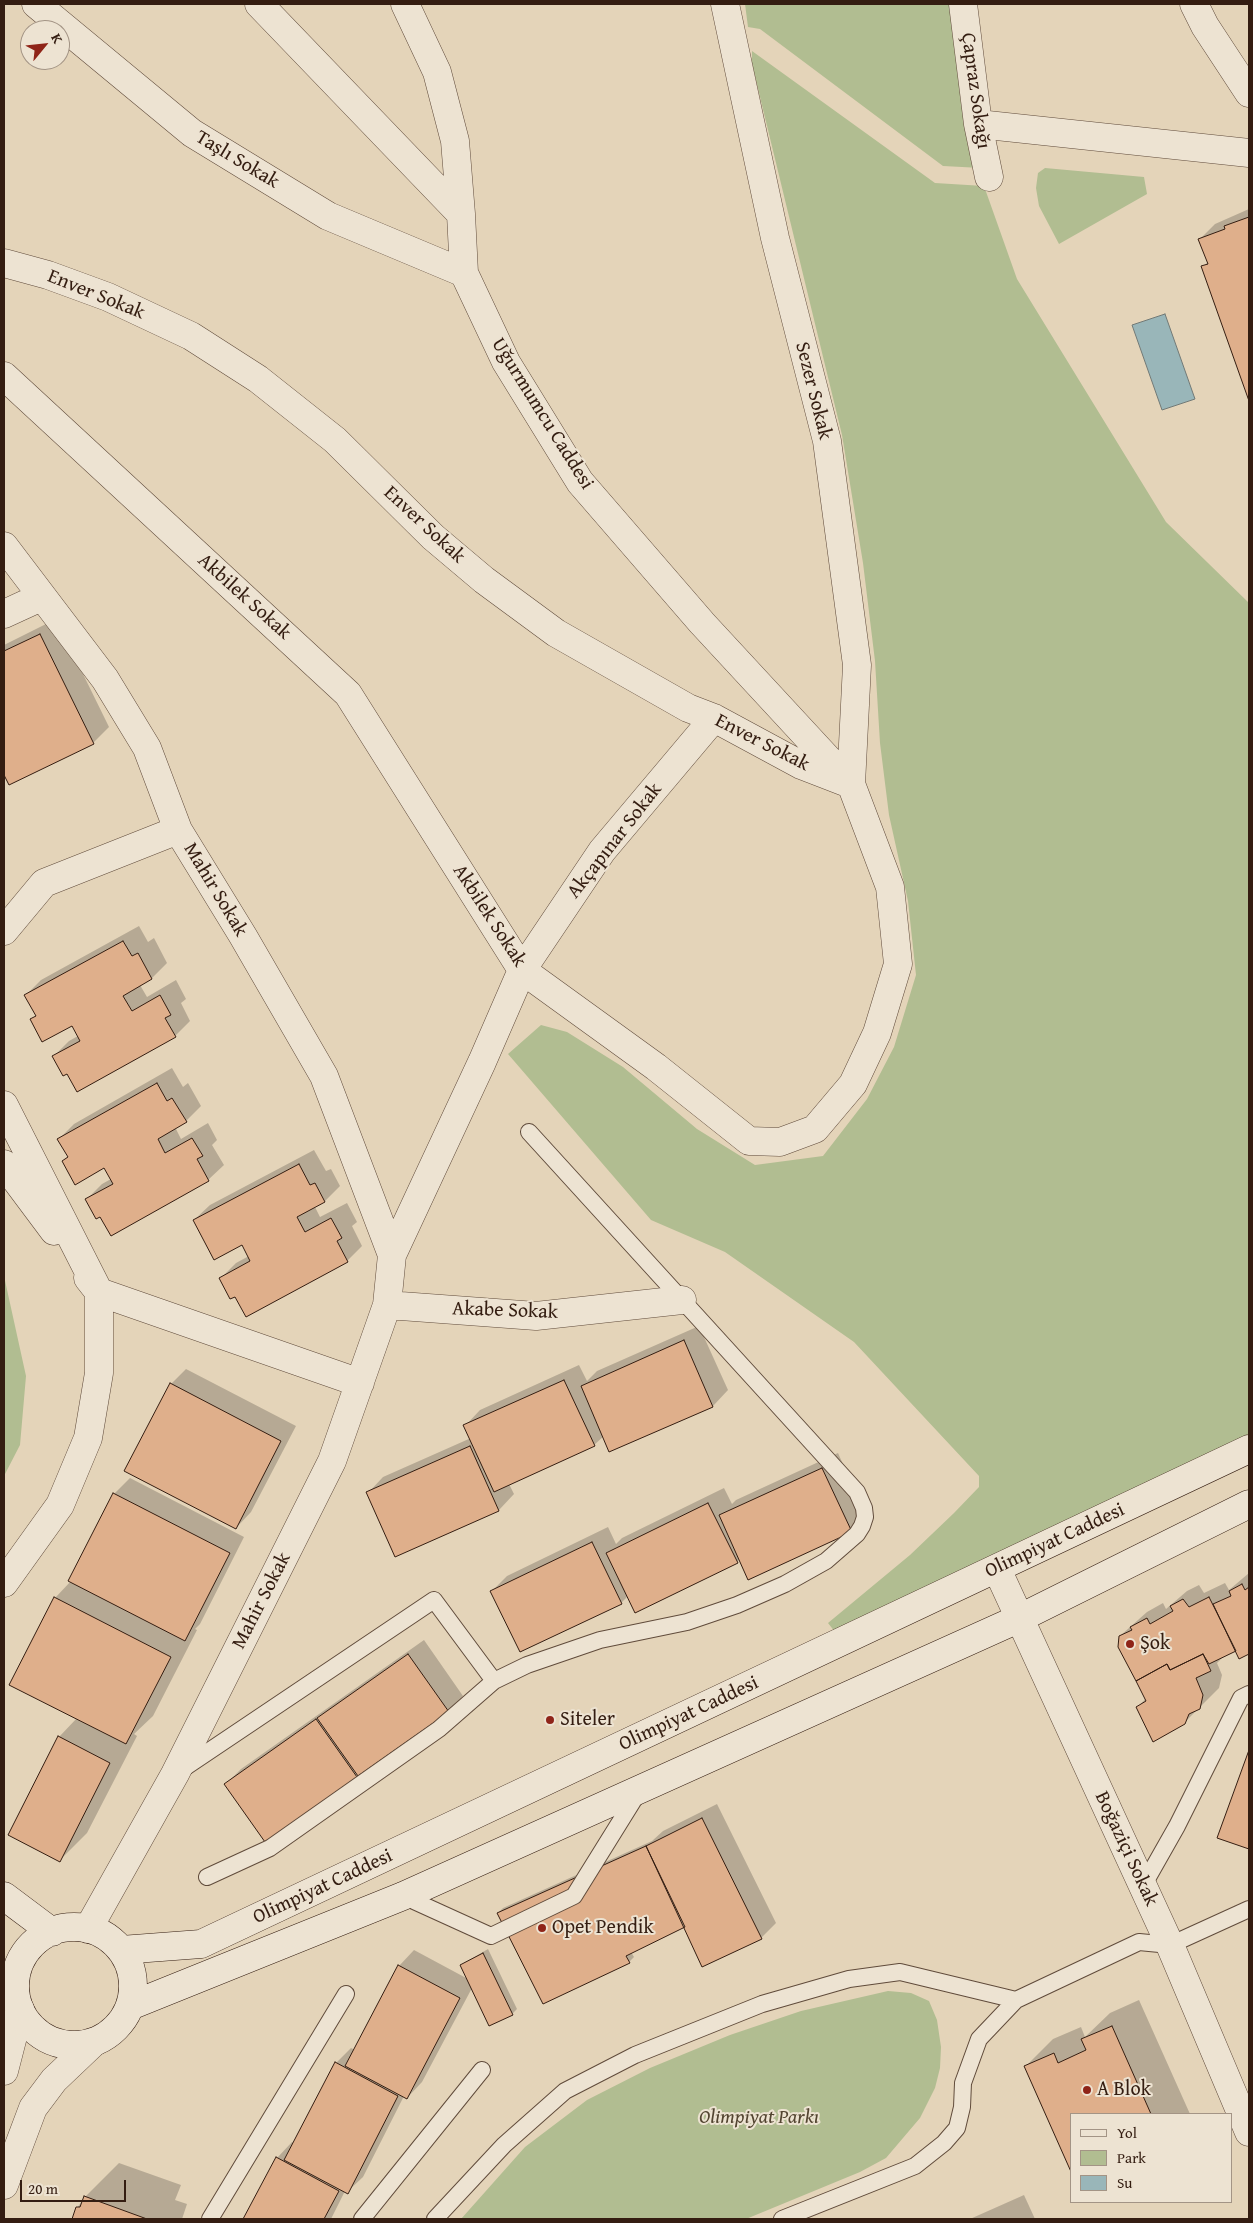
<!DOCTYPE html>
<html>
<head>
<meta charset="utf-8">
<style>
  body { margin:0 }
  #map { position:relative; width:1253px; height:2223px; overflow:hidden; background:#e4d4b9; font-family:"Gentium Book Plus",serif }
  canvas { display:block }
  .frame { position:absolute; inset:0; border:5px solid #341d11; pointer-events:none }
  .legend { position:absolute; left:1070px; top:2113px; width:162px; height:90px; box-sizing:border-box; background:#ede3d2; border:1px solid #a39485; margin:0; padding:6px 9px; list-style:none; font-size:15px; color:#341d11 }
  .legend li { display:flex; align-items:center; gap:10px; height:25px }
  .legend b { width:25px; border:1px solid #a39485 }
  .north { position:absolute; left:20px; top:20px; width:50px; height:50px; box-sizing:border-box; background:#ede3d2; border:1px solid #a39485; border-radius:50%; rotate:62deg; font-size:14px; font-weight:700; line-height:20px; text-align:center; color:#341d11 }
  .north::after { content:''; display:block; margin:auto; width:18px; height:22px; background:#8f2418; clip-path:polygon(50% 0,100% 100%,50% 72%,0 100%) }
  .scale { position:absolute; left:20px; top:2180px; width:106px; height:22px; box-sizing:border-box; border:2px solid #341d11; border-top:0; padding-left:6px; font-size:15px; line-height:18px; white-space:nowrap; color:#341d11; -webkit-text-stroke:4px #ede3d2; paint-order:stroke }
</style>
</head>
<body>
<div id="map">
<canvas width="1253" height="2223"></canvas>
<div class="frame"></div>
<ul class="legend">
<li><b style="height:6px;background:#ede3d2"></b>Yol</li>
<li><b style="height:14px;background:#b1bd91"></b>Park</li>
<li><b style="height:14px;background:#99b6b9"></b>Su</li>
</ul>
<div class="north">K</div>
<div class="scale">20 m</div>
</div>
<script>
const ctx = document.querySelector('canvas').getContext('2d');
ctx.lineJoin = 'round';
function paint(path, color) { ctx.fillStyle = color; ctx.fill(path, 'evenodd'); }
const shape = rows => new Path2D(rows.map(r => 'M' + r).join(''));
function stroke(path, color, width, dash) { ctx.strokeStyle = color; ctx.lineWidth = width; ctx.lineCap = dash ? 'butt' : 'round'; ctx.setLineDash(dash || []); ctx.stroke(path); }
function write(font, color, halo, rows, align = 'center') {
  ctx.font = font + ' "Gentium Book Plus",serif'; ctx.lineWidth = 4; ctx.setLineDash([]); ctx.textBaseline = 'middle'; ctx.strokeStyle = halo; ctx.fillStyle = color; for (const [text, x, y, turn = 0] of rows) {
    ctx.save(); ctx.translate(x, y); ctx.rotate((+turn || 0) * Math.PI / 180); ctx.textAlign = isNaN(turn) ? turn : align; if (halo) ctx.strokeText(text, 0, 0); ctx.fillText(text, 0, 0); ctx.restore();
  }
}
const green = shape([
  [745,4,951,4,961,103,981,168,943,166,760,29,748,27],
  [752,51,935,183,984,186,1017,279,1166,522,1249,603,1249,1434,835,1632,828,1623,910,1555,954,1513,979,1487,979,1476,854,1342,725,1252,651,1220,508,1054,541,1025,567,1032,623,1067,697,1129,755,1165,823,1156,867,1099,894,1047,916,975,908,901,889,815,880,743,875,661,863,563,842,435,752,64],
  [1045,168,1144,177,1147,194,1059,244,1039,206,1036,188,1038,173],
  [4,1276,26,1376,20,1445,4,1476],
  [888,1991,911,1993,929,2001,937,2020,941,2047,940,2068,935,2088,920,2118,886,2158,860,2172,746,2219,461,2219,525,2147,587,2100,650,2068,730,2035,801,2011]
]);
const water = shape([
  [1165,314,1195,399,1162,410,1132,325,1165,314]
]);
const shadow = shape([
  [1249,209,1249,397,1203,267,1208,262,1200,239,1215,224],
  [56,619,109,727,93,743,9,784,4,772,4,645],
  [139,926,148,942,154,938,167,963,152,978,140,985,147,997,176,980,186,999,181,1003,190,1021,175,1036,68,1072,53,1057,69,1041,78,1036,72,1024,32,1019,37,1014,26,995,41,980],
  [172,1068,183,1087,188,1083,201,1106,186,1121,175,1127,181,1139,208,1123,217,1140,212,1145,224,1165,208,1180,112,1235,100,1215,86,1200,102,1184,111,1179,104,1167,63,1161,68,1156,59,1139,74,1124],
  [314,1150,326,1171,331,1169,340,1186,325,1201,315,1207,320,1217,347,1203,357,1222,352,1226,362,1246,347,1261,236,1295,221,1278,236,1263,249,1256,242,1243,194,1220,210,1205],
  [699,1326,728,1390,713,1406,610,1451,604,1436,594,1445,509,1484,514,1494,499,1510,396,1556,368,1493,383,1477,471,1438,465,1426,480,1410,579,1365,587,1381,597,1371],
  [186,1369,296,1426,251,1512,236,1528,171,1384],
  [838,1453,866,1516,851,1531,740,1559,737,1562,628,1596,621,1603,492,1591,507,1576,608,1527,616,1544,622,1538,724,1488,732,1504,736,1500],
  [130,1478,244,1537,200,1624,195,1629,197,1630,153,1716,134,1734,137,1736,87,1833,60,1860,59,1737,77,1718,55,1598,71,1581,114,1494],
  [1249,1573,1249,1653,1240,1657,1236,1649,1226,1654,1217,1663,1222,1675,1219,1688,1184,1723,1138,1707,1146,1698,1120,1636,1147,1612,1163,1603,1166,1609,1187,1591,1199,1585,1204,1593,1225,1583,1229,1590],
  [424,1640,463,1696,448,1711,356,1776,226,1784,241,1769],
  [1249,1754,1249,1848,1219,1837],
  [717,1804,776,1923,761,1938,685,1926,631,1952,634,1957,629,1962,498,1913,503,1908,652,1841,663,1831],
  [488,1949,517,2009,512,2014,472,1988,422,2082,407,2098,404,2096,363,2177,347,2192,345,2191,331,2219,245,2219,277,2158,292,2142,294,2143,336,2063,351,2048,355,2050,399,1966,414,1950,468,1979,461,1965],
  [1139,2000,1190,2114,1072,2114,1026,2066,1053,2039,1081,2027,1085,2037,1110,2013],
  [119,2163,181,2185,175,2200,187,2204,182,2219,73,2219,77,2208,85,2197],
  [1024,2195,1035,2219,970,2219]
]);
const building = shape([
  [1249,217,1249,401,1201,266,1208,264,1198,239,1225,229,1224,226,1249,217],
  [40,634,94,744,9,785,4,775,4,651,40,634],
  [123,941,132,956,138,953,152,979,123,996,132,1011,160,995,171,1015,165,1018,176,1037,77,1092,67,1074,63,1076,52,1056,80,1041,72,1026,42,1042,30,1019,36,1016,24,995,123,941],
  [157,1083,167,1101,172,1098,187,1122,158,1139,165,1153,192,1138,203,1156,197,1159,209,1181,111,1236,100,1217,96,1219,85,1199,113,1184,104,1168,75,1185,62,1161,68,1157,57,1139,157,1083],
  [299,1164,310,1185,315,1183,325,1202,297,1217,305,1232,331,1218,342,1238,337,1241,348,1262,246,1317,235,1297,230,1299,219,1278,250,1261,242,1245,214,1260,193,1220,299,1164],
  [684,1340,713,1407,609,1452,581,1386,684,1340],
  [564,1380,595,1446,494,1492,463,1425,564,1380],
  [170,1383,281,1441,236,1529,124,1471,170,1383],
  [470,1446,499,1511,395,1557,366,1492,470,1446],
  [822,1468,852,1532,748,1580,719,1515,822,1468],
  [113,1493,230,1553,185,1641,68,1581,113,1493],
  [708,1503,738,1563,635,1613,606,1553,708,1503],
  [592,1542,622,1604,520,1652,490,1591,592,1542],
  [1242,1584,1245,1590,1249,1587,1249,1654,1239,1659,1213,1604,1231,1596,1229,1591,1242,1584],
  [54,1597,171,1657,126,1744,9,1685,54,1597],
  [1209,1597,1236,1651,1209,1664,1203,1654,1170,1670,1167,1664,1136,1681,1118,1647,1119,1636,1132,1630,1130,1627,1147,1618,1150,1624,1173,1611,1170,1606,1183,1599,1189,1607,1209,1597],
  [408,1654,449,1712,358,1776,317,1718,408,1654],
  [1203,1654,1211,1671,1196,1678,1203,1695,1200,1709,1189,1714,1185,1724,1153,1742,1136,1707,1146,1701,1136,1681,1167,1664,1170,1670,1203,1654],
  [316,1719,357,1777,265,1842,224,1784,316,1719],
  [58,1736,110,1763,60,1862,8,1835,58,1736],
  [1249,1750,1249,1849,1217,1838,1249,1750],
  [702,1818,762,1939,702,1967,646,1846,702,1818],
  [646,1846,685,1927,626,1956,630,1963,543,2004,497,1913,646,1846],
  [483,1953,513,2015,489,2026,460,1965,483,1953],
  [398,1965,460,1998,407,2099,345,2066,398,1965],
  [1112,2026,1151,2114,1072,2114,1072,2174,1024,2066,1054,2053,1058,2063,1086,2050,1081,2039,1112,2026],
  [335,2062,398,2096,348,2194,284,2160,335,2062],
  [276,2157,339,2191,324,2219,243,2219,276,2157],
  [84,2196,147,2219,72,2219,76,2207,80,2207,84,2196]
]);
const service = shape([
  [181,1770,434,1600,494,1681],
  [207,1877,270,1848,439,1729,494,1681,527,1665,600,1640,687,1622,737,1605,785,1584,826,1561,857,1534,862,1526,865,1517,864,1508,857,1492,529,1132],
  [1143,1886,1177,1826,1241,1698,1249,1694],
  [403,1896,491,1936,574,1896,638,1793],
  [210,2219,346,1994],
  [362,2219,482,2070],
  [435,2219,504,2145,565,2091,635,2055,762,2004,849,1979,900,1972,1016,2000,1139,1942,1170,1945,1249,1909],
  [782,2219,915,2166,944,2143,957,2128,962,2107,963,2083,979,2039,1016,2000]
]);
const minor = shape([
  [36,4,192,133,328,216,464,273],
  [405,4,437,72,455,141,461,214],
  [725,4,775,238,827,441,857,665,851,784],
  [963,4,978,124,989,177],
  [1194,4,1205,26,1249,93],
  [978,124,1249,153],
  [4,263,48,275,108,297,191,336,258,379,335,440,433,537,484,580,556,633,688,708,714,718,801,765,845,782],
  [4,376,348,694,522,970,656,1067,749,1141,780,1142,815,1129,853,1084,877,1033,898,964,890,887,851,784,702,623,580,482,506,362,464,273,461,214,259,4],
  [4,546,105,679,147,748,178,830,243,936,324,1076,392,1255],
  [4,614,41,597],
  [4,931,44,883,178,830],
  [4,1105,99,1292,360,1383],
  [4,1164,54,1231],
  [387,1305,536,1316,682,1300],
  [4,1583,60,1505,88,1438,99,1373,99,1292,88,1278],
  [88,1929,175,1774,332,1461,387,1305,392,1255,482,1062,522,970,602,851,714,718],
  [4,2071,20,2009],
  [4,2185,33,2108,54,2080,94,2042]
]);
const tertiary = shape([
  [997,1569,1170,1945,1249,2132]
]);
const secondary = shape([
  [4,1896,52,1932],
  '15 1986a59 59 0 1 1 118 0a59 59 0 1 1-118 0Z',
  [121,1950,201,1944,1249,1449],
  [130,2006,403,1896,1018,1619,1249,1504]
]);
const markers = [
  [1130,1644,5,"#8f2418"],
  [550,1720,5,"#8f2418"],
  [542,1928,5,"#8f2418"],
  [1087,2090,5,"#8f2418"]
];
const streetNames = [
  ["Çapraz Sokağı",975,91,82],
  ["Taşlı Sokak",237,160,31],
  ["Enver Sokak",96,295,22],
  ["Sezer Sokak",813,391,76],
  ["Uğurmumcu Caddesi",542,414,58],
  ["Enver Sokak",424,525,43],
  ["Akbilek Sokak",244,597,42],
  ["Enver Sokak",762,743,27],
  ["Akçapınar Sokak",615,841,-52],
  ["Mahir Sokak",215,890,59],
  ["Akbilek Sokak",489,916,57],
  ["Akabe Sokak",505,1311,2],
  ["Olimpiyat Caddesi",1055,1541,-25],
  ["Mahir Sokak",262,1601,-63],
  ["Olimpiyat Caddesi",689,1714,-25],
  ["Boğaziçi Sokak",1126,1849,65],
  ["Olimpiyat Caddesi",323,1887,-25]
];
const poiNames = [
  ["Şok",1140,1644],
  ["Siteler",560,1720],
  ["Opet Pendik",552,1928],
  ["A Blok",1097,2090]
];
const parkNames = [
  ["Olimpiyat Parkı",759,2118]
];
paint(green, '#b1bd91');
paint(water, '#99b6b9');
stroke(water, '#717976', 1);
paint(shadow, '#0003');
paint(building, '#dfaf8b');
stroke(building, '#341d11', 1);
stroke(service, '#604b3b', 18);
stroke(minor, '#604b3b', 29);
stroke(tertiary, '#604b3b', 29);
stroke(secondary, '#341d11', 29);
stroke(service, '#ede3d2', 16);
stroke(minor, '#ede3d2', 28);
stroke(tertiary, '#ede3d2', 28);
stroke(secondary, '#ede3d2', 28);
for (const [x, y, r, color] of markers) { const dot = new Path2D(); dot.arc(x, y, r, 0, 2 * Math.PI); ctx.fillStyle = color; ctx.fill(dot); stroke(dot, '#ede3d2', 2); }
write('20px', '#341d11', '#ede3d2', streetNames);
write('20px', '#341d11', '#ede3d2', poiNames, 'left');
write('italic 20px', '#534531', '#ede3d2', parkNames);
</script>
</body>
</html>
